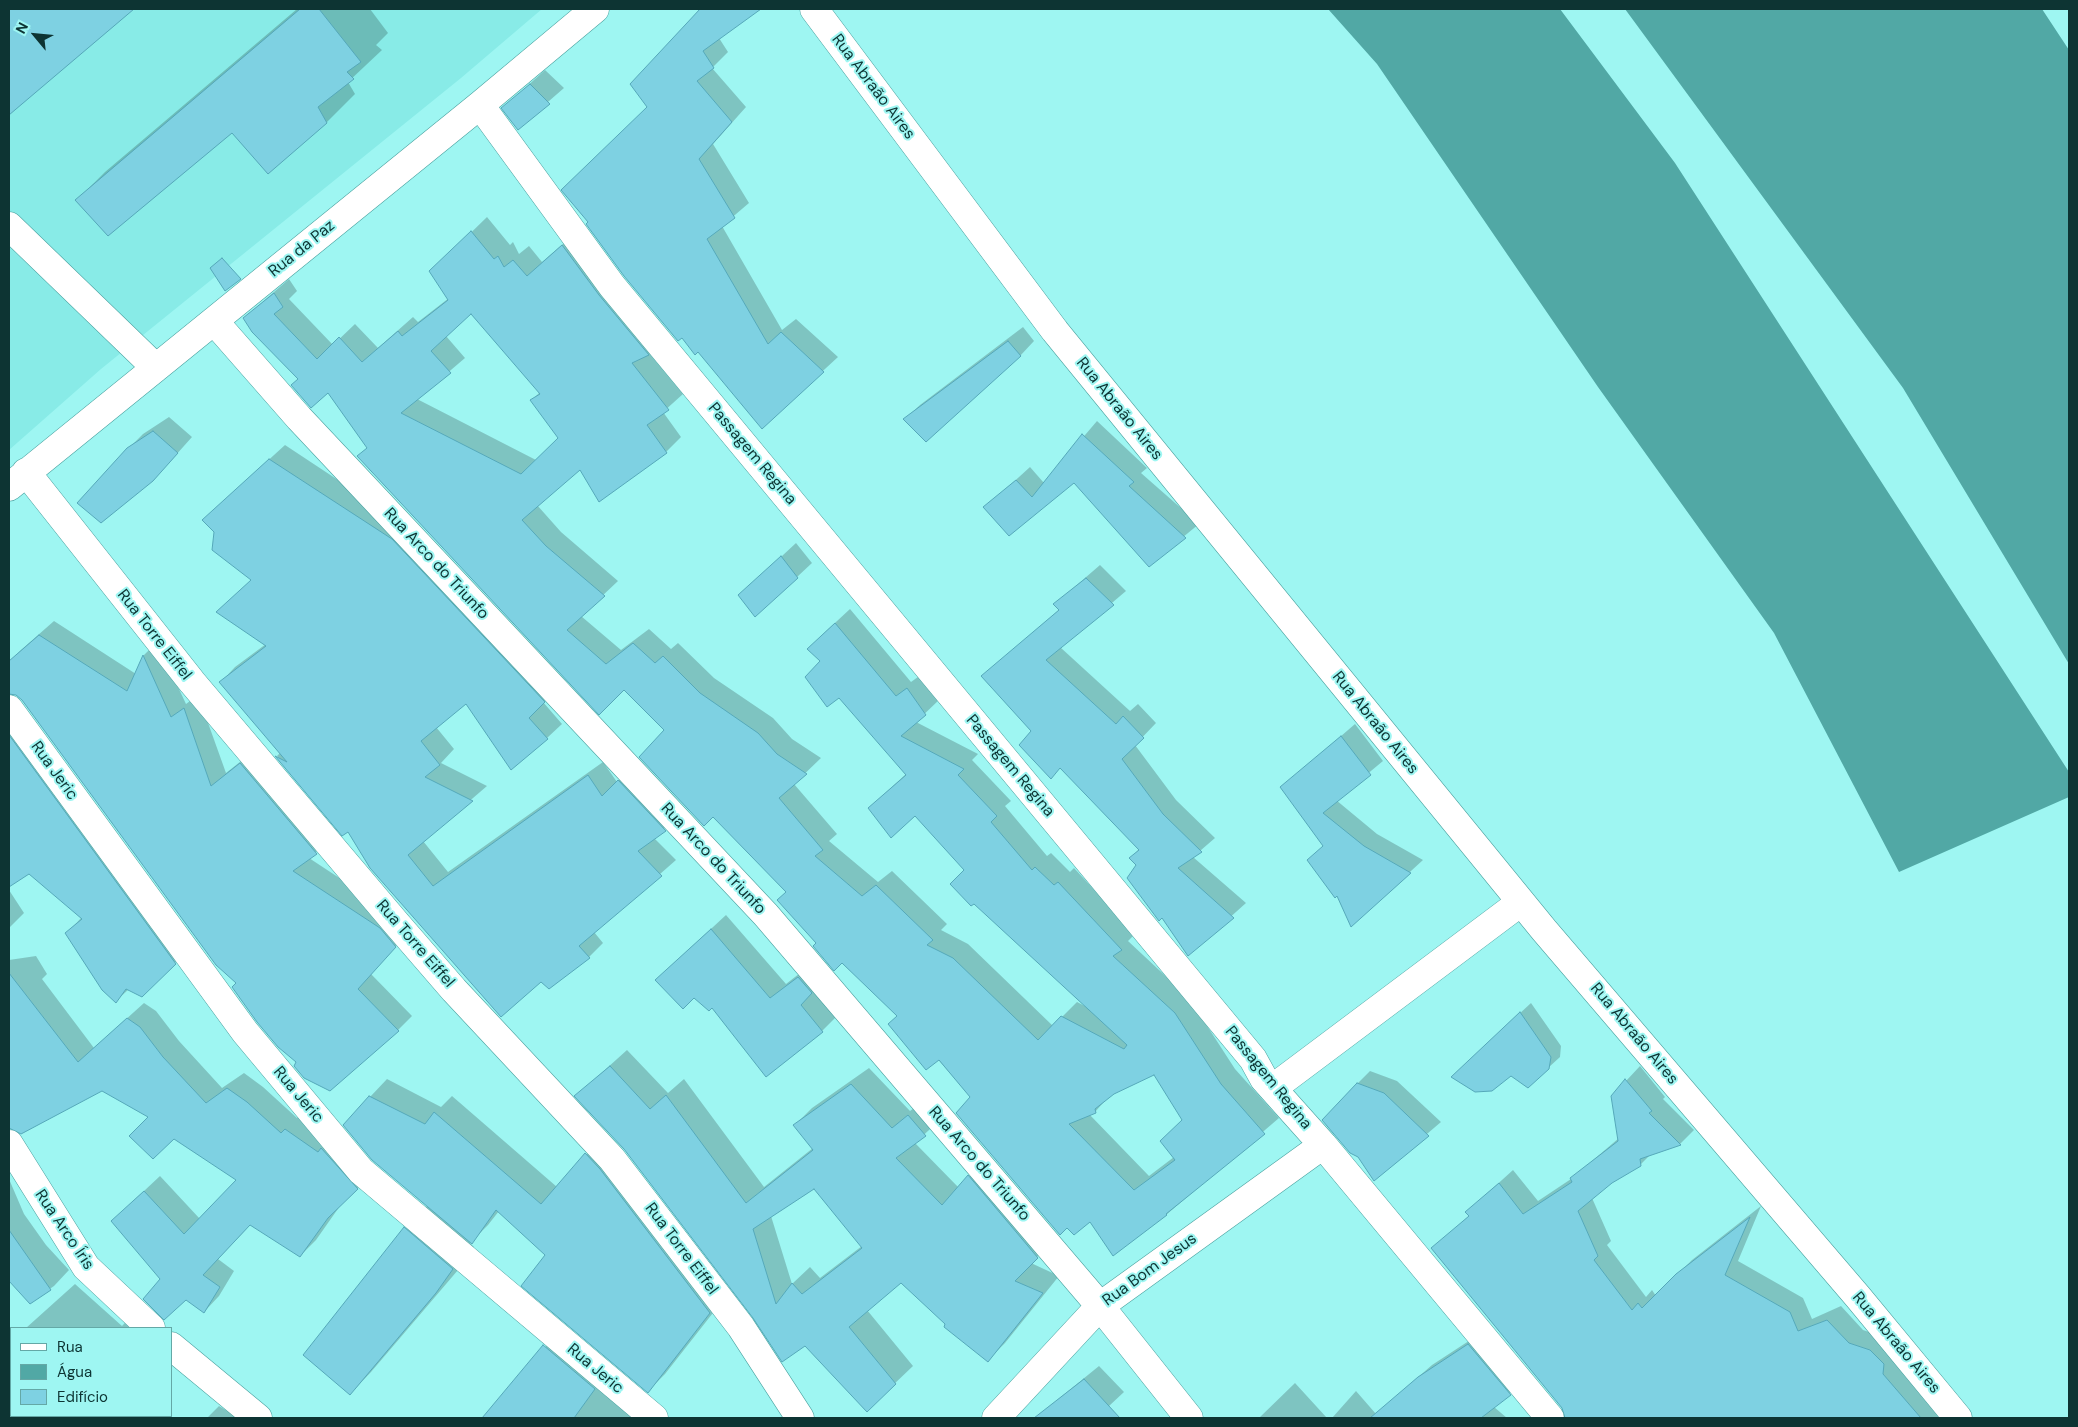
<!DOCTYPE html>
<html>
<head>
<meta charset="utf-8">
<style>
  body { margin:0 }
  #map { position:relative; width:2078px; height:1427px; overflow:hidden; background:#9ef6f2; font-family:"DM Sans",sans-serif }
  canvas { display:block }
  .frame { position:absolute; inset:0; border:10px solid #0d3433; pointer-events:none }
  .legend { position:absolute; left:10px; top:1327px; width:162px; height:90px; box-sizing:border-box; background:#9ef6f2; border:1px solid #64a8a6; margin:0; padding:6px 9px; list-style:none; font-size:15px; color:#0d3433 }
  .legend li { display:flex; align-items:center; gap:10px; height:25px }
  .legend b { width:25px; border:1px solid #64a8a6 }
  .north { position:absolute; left:10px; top:10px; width:50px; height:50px; -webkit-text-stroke:4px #9ef6f2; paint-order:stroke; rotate:298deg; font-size:14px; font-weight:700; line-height:20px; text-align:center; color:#0d3433 }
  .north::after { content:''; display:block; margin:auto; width:18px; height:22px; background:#0d3433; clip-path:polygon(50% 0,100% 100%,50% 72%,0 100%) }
</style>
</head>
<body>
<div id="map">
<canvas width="2078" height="1427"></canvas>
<div class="frame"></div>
<ul class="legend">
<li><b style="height:6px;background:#fff"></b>Rua</li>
<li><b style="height:14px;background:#51a8a5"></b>Água</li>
<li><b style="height:14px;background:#7ed1e2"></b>Edifício</li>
</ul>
<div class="north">N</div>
</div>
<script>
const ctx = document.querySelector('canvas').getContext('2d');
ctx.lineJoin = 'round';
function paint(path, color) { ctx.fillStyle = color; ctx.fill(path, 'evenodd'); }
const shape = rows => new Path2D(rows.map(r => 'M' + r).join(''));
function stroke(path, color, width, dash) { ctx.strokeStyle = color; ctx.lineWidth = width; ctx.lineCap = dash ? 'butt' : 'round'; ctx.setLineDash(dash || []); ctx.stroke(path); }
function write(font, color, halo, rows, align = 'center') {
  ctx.font = font + ' "DM Sans",sans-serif'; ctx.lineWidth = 4; ctx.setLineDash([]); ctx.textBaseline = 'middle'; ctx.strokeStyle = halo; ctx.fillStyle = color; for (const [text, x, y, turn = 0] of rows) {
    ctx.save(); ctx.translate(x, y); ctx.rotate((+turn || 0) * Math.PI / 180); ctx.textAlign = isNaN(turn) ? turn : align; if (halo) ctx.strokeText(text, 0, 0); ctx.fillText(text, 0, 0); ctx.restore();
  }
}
const built = shape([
  [9,9,542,9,461,78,101,369,9,450]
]);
const water = shape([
  [1328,9,1560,9,1675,163,2069,772,2069,797,1899,872,1774,633,1598,387,1377,64],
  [1625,9,2042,9,2069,50,2069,664,1903,388]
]);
const shadow = shape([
  [9,9,132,9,9,113],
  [297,9,370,9,388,33,376,45,382,50,348,82,355,94,326,123,232,132,77,200,105,172],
  [703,9,756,9,719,38,728,52,712,68,746,107,713,144,749,203,722,226,782,330,796,319,838,357,762,427,648,106,687,25],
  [545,70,564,88,518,128,503,108],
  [487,217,510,245,513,242,519,254,529,246,542,262,578,231,663,339,649,353,683,394,663,412,681,437,666,452,581,468,537,505,561,532,618,581,581,616,621,650,649,629,671,649,678,643,714,678,773,718,792,739,821,758,794,784,837,834,829,841,878,882,892,871,947,924,941,930,968,944,1053,1026,1077,1002,1087,1007,915,814,869,808,906,774,821,661,823,634,850,609,911,682,922,674,940,699,916,722,978,754,972,760,1011,801,1005,806,1047,856,1051,853,1070,872,1074,868,1135,934,1128,941,1189,998,1235,1069,1279,1118,1166,1215,1090,1221,971,1097,899,1015,842,962,817,943,788,891,666,730,624,689,358,456,368,447,328,391,299,379,244,318,289,279,297,291,289,299,333,345,355,324,378,348,413,317,418,322,449,298,446,257],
  [471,312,540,392,532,400,559,438,536,460,417,399,465,358,446,336],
  [1154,1073,1184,1120,1174,1157,1149,1176,1089,1114,1095,1112,1110,1095],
  [1023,327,1034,341,1020,356,905,419,920,405],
  [169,417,192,437,167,465,128,449,143,434],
  [1097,421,1147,468,1141,473,1199,524,1149,565,1074,481,1009,534,985,508,1030,467,1044,483],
  [285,445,406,525,559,687,543,702,562,724,547,738,466,702,436,727,454,749,441,763,487,786,423,841,448,872,603,762,617,782,633,766,679,815,654,838,676,860,594,932,603,943,589,957,541,980,348,830,343,834,277,756,281,752,221,682,235,667,266,644,218,612,252,580,218,506],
  [796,543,812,563,797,577,740,595],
  [1100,565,1126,591,1060,647,1130,711,1138,704,1156,723,1135,745,1176,800,1215,838,1193,857,1246,903,1188,955,1138,865,1131,858,1139,849,983,676,1060,609,1055,604],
  [54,621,136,674,144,655,157,642,186,704,198,695,226,773,255,750,331,839,309,858,394,914,409,931,371,974,412,1016,398,1030,298,1061,237,983,9,667,9,662,21,650],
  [9,714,191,947,142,995,129,989,116,1001,67,933,82,917,30,872,24,876,9,852],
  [1355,724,1383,761,1336,800,1377,834,1423,860,1352,925,1324,845,1282,787],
  [9,890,24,913,9,928],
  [726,915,786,984,813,963,837,1016,822,1031,766,1075,712,1006,672,965],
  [36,956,47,974,42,979,94,1048,144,1003,156,1011,179,1041,222,1088,244,1073,263,1087,297,1118,302,1114,373,1173,342,1203,316,1240,300,1256,251,1224,218,1259,234,1271,219,1296,204,1312,162,1279,129,1205,160,1176,200,1219,238,1179,150,1117,102,1090,10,1128,9,1132,9,960],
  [1531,1003,1561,1046,1560,1057,1548,1068,1510,1074,1463,1066],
  [627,1050,668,1093,684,1079,764,1187,813,1148,795,1125,812,1108,869,1068,910,1111,926,1099,942,1118,915,1143,959,1188,986,1159,1054,1240,1031,1263,1059,1276,1005,1343,988,1360,901,1282,867,1310,913,1366,867,1410,806,1345,754,1317,625,1149,576,1096],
  [814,1187,862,1246,820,1278,810,1267,792,1284,771,1216],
  [1640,1066,1665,1097,1663,1099,1694,1130,1680,1144,1651,1154,1640,1165,1611,1182,1592,1198,1611,1241,1607,1245,1646,1297,1652,1290,1656,1296,1692,1260,1761,1206,1738,1261,1803,1298,1812,1319,1841,1306,1863,1330,1884,1337,1949,1418,1565,1418,1563,1407,1433,1248,1470,1215,1467,1212,1481,1199,1513,1170,1538,1201,1571,1179,1619,1138,1612,1096],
  [1370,1071,1397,1081,1441,1122,1374,1179,1357,1084],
  [387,1079,441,1107,452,1096,557,1187,603,1137,727,1295,665,1374,648,1391,546,1255,499,1211,488,1225,470,1243,474,1247,458,1270,371,1372,350,1394,405,1228,428,1205,370,1097],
  [9,1179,24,1214,46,1245,69,1270,54,1286,31,1302,9,1279],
  [75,1284,122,1326,138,1309,151,1328,26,1328],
  [9,1329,11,1332,11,1339,9,1341],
  [559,1331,641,1418,484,1418],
  [1481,1333,1522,1382,1494,1407,1507,1418,1332,1418,1356,1391,1376,1414,1432,1365],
  [11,1343,11,1353,9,1350],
  [1099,1366,1124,1392,1109,1406,1092,1418,1035,1418],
  [1295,1383,1327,1418,1259,1418],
  [219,1406,239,1418,207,1418]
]);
const building = shape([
  [9,9,134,9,9,115,9,9],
  [300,9,319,9,361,62,347,72,354,79,318,107,327,123,268,174,232,133,108,236,75,200,300,9],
  [700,9,761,9,703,51,714,68,697,81,732,122,699,159,735,218,707,239,768,344,781,332,824,372,762,429,698,352,695,355,682,338,678,341,624,276,586,224,588,222,561,190,647,107,630,84,700,9],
  [530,84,550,104,518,130,501,108,530,84],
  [471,231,494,259,498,256,504,267,513,260,527,276,562,245,599,295,649,355,632,363,669,410,647,425,667,453,599,502,580,470,522,520,546,546,605,596,567,630,606,664,633,643,655,663,663,656,700,693,758,733,777,754,807,774,779,798,823,850,815,856,862,896,876,885,933,940,927,945,953,958,1038,1040,1061,1016,1124,1049,1127,1045,974,904,971,906,950,884,964,870,915,816,891,838,868,808,906,775,839,698,827,707,805,677,820,661,807,649,835,623,896,696,907,688,926,715,901,736,964,769,958,775,997,816,991,822,1032,870,1035,867,1054,885,1058,882,1122,950,1113,956,1175,1013,1221,1084,1265,1134,1166,1214,1167,1215,1113,1256,1090,1222,1074,1235,1067,1228,1060,1235,956,1113,970,1097,939,1060,926,1070,888,1024,897,1016,842,963,834,971,813,946,816,943,777,900,786,892,713,817,704,826,639,757,664,730,624,690,599,715,357,456,367,448,328,393,311,408,291,385,298,379,252,332,243,318,274,293,283,307,274,314,317,359,339,337,362,362,398,331,402,336,448,300,429,271,471,231],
  [471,314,540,394,530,400,558,438,521,474,401,413,451,373,431,351,471,314],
  [1154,1075,1182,1120,1160,1141,1175,1160,1134,1190,1069,1124,1096,1113,1095,1109,1114,1094,1154,1075],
  [222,258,241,279,225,291,210,268,222,258],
  [1008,341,1021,356,926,442,903,419,1008,341],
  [153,431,178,453,153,481,101,523,77,503,127,448,153,431],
  [1082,434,1134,482,1129,486,1186,538,1149,567,1074,483,1009,536,983,507,1016,480,1032,497,1082,434],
  [269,459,392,539,545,702,529,718,548,739,511,770,466,704,421,741,440,765,425,777,473,801,408,855,433,886,588,775,602,796,618,780,666,831,638,851,662,876,579,946,590,958,549,989,541,982,501,1017,370,868,348,832,342,836,275,756,287,762,219,682,266,646,216,612,251,580,212,550,214,532,202,520,269,459],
  [781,556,798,578,755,617,738,595,781,556],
  [1086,578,1114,605,1046,660,1116,724,1123,716,1144,738,1122,759,1163,814,1202,852,1178,868,1234,918,1188,956,1162,918,1159,921,1127,878,1136,865,1129,858,1139,850,1060,768,1051,779,1019,745,1031,731,981,676,1059,610,1053,604,1086,578],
  [39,635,127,691,143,655,171,717,184,708,211,786,240,763,317,854,293,871,380,928,396,947,358,989,399,1031,330,1091,304,1078,294,1066,296,1062,278,1047,257,1022,232,987,236,983,216,965,22,700,16,695,9,694,9,661,39,635],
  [9,735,176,964,142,997,126,989,116,1003,102,990,65,933,82,919,29,874,9,887,9,735],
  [1341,736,1371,775,1323,813,1364,846,1411,873,1351,927,1337,896,1335,898,1307,860,1323,846,1280,787,1341,736],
  [711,929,770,998,798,977,812,993,801,1005,823,1032,766,1077,712,1008,709,1011,694,998,683,1009,655,980,711,929],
  [9,973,78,1062,127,1018,140,1027,163,1057,206,1103,227,1088,247,1102,281,1133,285,1129,318,1152,321,1148,358,1189,328,1218,300,1257,250,1225,203,1275,220,1287,204,1313,186,1300,164,1320,143,1299,160,1279,111,1221,144,1191,184,1234,236,1180,174,1139,153,1159,129,1136,148,1117,102,1091,21,1134,9,1128,9,973],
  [1520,1012,1551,1057,1549,1069,1528,1088,1511,1076,1492,1091,1475,1092,1451,1077,1520,1012],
  [610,1066,650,1109,666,1095,746,1203,813,1150,793,1125,851,1084,892,1128,908,1115,926,1136,896,1158,942,1205,968,1175,1038,1258,1015,1281,1043,1293,988,1362,944,1327,945,1324,901,1283,849,1327,896,1384,867,1412,805,1346,782,1362,753,1318,624,1149,574,1096,610,1066],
  [814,1189,862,1248,802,1294,792,1283,776,1304,753,1229,814,1189],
  [1625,1079,1652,1111,1649,1113,1681,1145,1640,1159,1641,1166,1612,1183,1578,1211,1598,1256,1594,1260,1632,1310,1638,1303,1642,1308,1676,1274,1750,1217,1725,1275,1790,1312,1798,1331,1827,1320,1849,1343,1870,1350,1884,1364,1883,1374,1921,1418,1565,1418,1562,1408,1431,1248,1469,1216,1465,1212,1499,1183,1523,1214,1572,1182,1570,1178,1618,1141,1611,1096,1625,1079],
  [1357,1083,1384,1093,1429,1136,1374,1181,1358,1157,1350,1153,1322,1120,1357,1083],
  [369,1096,425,1124,434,1112,541,1204,585,1153,600,1169,710,1313,648,1393,521,1286,545,1255,496,1210,472,1244,372,1160,343,1125,369,1096],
  [404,1227,453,1269,436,1293,350,1395,303,1355,404,1227],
  [9,1230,51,1290,30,1304,9,1281,9,1230],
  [1468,1344,1511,1395,1481,1418,1370,1418,1418,1377,1468,1344],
  [543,1345,595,1389,574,1418,482,1418,543,1345],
  [1084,1379,1120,1418,1034,1418,1084,1379]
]);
const minor = shape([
  [814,9,1055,331,1544,930,1858,1297,1958,1418],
  [480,105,612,286,1253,1059,1264,1079,1323,1145,1550,1418],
  [9,226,155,367],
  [214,321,299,418,766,915,1100,1306,1189,1418],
  [26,472,192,682,396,923,454,990,612,1159,741,1327,800,1418],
  [9,487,480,105,595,9],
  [9,709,245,1032,361,1171,654,1418],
  [1273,1088,1521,902],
  [9,1144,86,1267,151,1328],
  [171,1346,258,1418],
  [996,1418,1100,1306,1323,1145]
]);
const streetNames = [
  ["Rua Abraão Aires",873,87,53],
  ["Rua da Paz",302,249,-39],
  ["Rua Abraão Aires",1119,409,51],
  ["Passagem Regina",752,454,50],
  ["Rua Arco do Triunfo",436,564,47],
  ["Rua Torre Eiffel",154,635,52],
  ["Rua Abraão Aires",1375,723,51],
  ["Passagem Regina",1010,766,50],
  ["Rua Jeric",54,771,54],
  ["Rua Arco do Triunfo",713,859,47],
  ["Rua Torre Eiffel",415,944,49],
  ["Rua Abraão Aires",1634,1034,50],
  ["Passagem Regina",1268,1078,51],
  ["Rua Jeric",298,1095,50],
  ["Rua Arco do Triunfo",979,1164,49],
  ["Rua Arco Íris",64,1230,56],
  ["Rua Torre Eiffel",681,1249,53],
  ["Rua Bom Jesus",1150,1270,-36],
  ["Rua Abraão Aires",1896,1343,50],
  ["Rua Jeric",595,1369,40]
];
paint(built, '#88ebe7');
paint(water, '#51a8a5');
paint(shadow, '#0003');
paint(building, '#7ed1e2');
stroke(building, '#55a8b9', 1);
stroke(minor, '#49a19f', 29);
stroke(minor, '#fff', 28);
write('16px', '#0d3433', '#9ef6f2', streetNames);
</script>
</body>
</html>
